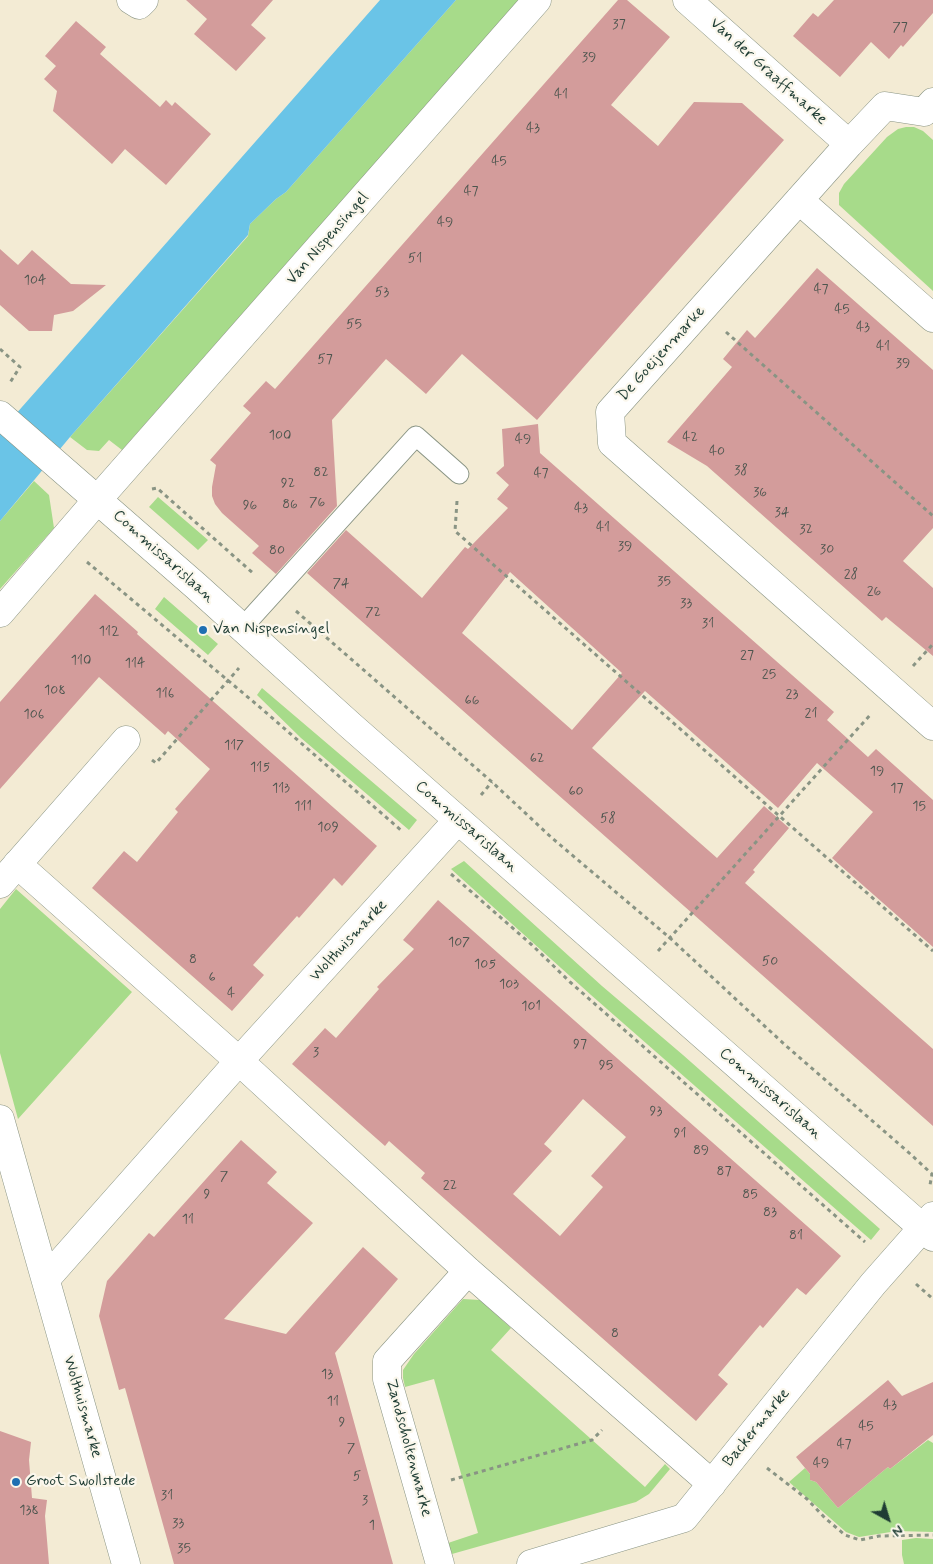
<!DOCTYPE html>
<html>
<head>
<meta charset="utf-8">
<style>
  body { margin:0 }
  #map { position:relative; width:933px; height:1564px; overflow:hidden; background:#f3ebd4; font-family:Mynerve,sans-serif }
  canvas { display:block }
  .north { position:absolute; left:863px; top:1494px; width:50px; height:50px; -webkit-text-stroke:4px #fbf7ec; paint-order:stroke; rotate:141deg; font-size:14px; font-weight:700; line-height:20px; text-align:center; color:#1f3d34 }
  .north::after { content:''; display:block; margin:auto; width:18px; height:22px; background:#1f3d34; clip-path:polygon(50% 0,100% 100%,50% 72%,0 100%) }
</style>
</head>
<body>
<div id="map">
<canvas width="933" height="1564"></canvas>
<div class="north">N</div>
</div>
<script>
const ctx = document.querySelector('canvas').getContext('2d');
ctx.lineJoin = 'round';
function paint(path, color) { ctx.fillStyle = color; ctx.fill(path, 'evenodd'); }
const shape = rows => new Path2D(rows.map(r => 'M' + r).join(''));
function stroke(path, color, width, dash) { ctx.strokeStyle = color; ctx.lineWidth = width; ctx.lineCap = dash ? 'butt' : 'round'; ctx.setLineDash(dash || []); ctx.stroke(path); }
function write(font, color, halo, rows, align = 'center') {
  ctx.font = font + ' Mynerve,sans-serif'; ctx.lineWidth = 4.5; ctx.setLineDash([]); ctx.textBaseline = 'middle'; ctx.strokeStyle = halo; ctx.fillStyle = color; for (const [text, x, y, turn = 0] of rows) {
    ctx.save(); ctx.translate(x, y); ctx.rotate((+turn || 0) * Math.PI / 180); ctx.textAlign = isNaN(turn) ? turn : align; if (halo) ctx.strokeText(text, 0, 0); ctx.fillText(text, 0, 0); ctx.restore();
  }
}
const green = shape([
  [456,0,519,0,122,450,109,440,99,451,87,450,70,437,248,236,250,224,276,199,286,192],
  [906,127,914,127,923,131,933,140,933,291,839,205,839,193,844,184,887,137,898,129],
  [34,481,49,495,54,528,0,589,0,521],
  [158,497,208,540,198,550,149,507],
  [164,597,218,644,208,655,155,609],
  [262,688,417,820,409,830,301,738,257,695],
  [464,861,602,986,683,1055,880,1229,871,1240,591,995,451,869],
  [16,889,132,992,18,1119,0,1053,0,909],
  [463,1299,480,1300,511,1328,491,1350,645,1487,665,1464,670,1469,649,1494,636,1502,452,1554,448,1543,478,1533,434,1379,405,1387,403,1378,403,1370,414,1354],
  [928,1440,933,1443,933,1532,897,1531,859,1537,846,1532,789,1482,805,1468,810,1474,810,1480,816,1482,838,1508,888,1467,890,1469],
  [916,1538,933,1539,933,1564,904,1564,902,1555,902,1540]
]);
const water = shape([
  [380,0,456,0,286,192,276,199,250,224,248,235,70,437,0,521,0,432]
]);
const building = shape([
  [186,0,273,0,251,25,266,38,236,71,194,34,207,19],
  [618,0,627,0,670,37,611,105,658,146,694,102,742,103,784,140,537,420,462,354,426,394,386,359,332,420,337,506,276,574,252,553,259,546,222,513,215,504,212,496,212,487,216,465,210,460,251,413,243,406,266,381,275,389],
  [834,0,933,0,933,13,903,47,901,45,889,59,871,42,840,77,793,36,813,13,818,17],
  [76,21,106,47,100,54,160,107,166,100,172,106,175,102,211,134,166,185,125,149,112,164,53,111,57,91,44,79,56,66,45,56],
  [0,249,18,265,32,250,71,284,106,285,73,311,54,315,52,331,29,331,0,305],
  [817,268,933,370,933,528,903,561,933,588,933,656,886,617,882,621,707,466,667,442,732,367,723,359,747,330,755,338],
  [538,424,540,453,834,712,827,720,868,757,876,749,933,800,933,947,832,858,873,812,817,763,778,808,645,691,592,748,717,858,764,806,789,828,753,870,755,872,745,883,933,1049,933,1126,307,573,346,530,422,598,465,547,468,549,508,508,497,499,509,485,496,473,504,466,502,429],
  [510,572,622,673,572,730,462,633],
  [95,594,138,632,137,634,377,846,342,886,334,878,299,918,297,916,253,965,264,975,232,1011,92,888,124,851,137,862,178,812,175,809,210,769,168,731,165,735,99,677,0,789,0,702],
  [438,900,841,1256,806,1295,797,1288,763,1328,760,1325,718,1375,728,1384,696,1421,421,1178,425,1173,389,1141,385,1146,292,1064,325,1028,336,1038,379,989,377,987,414,949,403,940],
  [583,1099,626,1137,591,1176,603,1187,560,1236,513,1194,552,1151,544,1144],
  [241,1140,277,1172,267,1183,313,1223,224,1319,286,1334,363,1247,398,1279,335,1353,393,1564,174,1564,125,1388,119,1390,99,1316,107,1281,149,1233,154,1237],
  [888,1380,902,1396,933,1382,933,1435,890,1469,888,1467,838,1508,816,1482,810,1480,810,1474,796,1457],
  [0,1431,31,1442,29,1460,32,1498,47,1500,45,1516,49,1564,0,1564]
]);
const path = shape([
  [726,332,933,516],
  [0,349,20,367,9,384],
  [152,489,157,488,254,574],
  [457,501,455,531,933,951],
  [87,562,262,709,403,832],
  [296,611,492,782,552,838,670,938,784,1044,907,1151,932,1174,930,1185],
  [913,666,933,644],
  [152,760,156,763,239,668],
  [481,795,492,782],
  [451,874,532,945,570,982,865,1242],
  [658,951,871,714],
  [916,1284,933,1299],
  [767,1468,807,1499,825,1518,845,1535,860,1540,879,1536,933,1535],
  [451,1480,592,1440,602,1430]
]);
const lane = shape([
  [242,628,416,436,459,474]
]);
const street = shape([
  [131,0,139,5,144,0],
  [687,0,849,144],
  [933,102,924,112,885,106,849,144,610,412,612,443,933,726],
  [799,200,933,318],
  [0,613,98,499,537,0],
  [17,864,239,1061,468,1271,712,1484],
  [0,884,126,740],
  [0,1119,126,1564],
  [46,1279,239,1061,458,820],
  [440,1564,387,1379,387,1361,468,1271],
  [531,1564,684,1518,873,1284,933,1216]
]);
const secondary = shape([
  [0,415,196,586,351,726,933,1237]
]);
const markers = [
  [203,630,5,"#1f6fb2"],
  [16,1482,5,"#1f6fb2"]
];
const numberNames = [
  ["37",619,25],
  ["77",900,28],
  ["39",589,58],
  ["41",561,95],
  ["43",533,129],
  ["45",499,162],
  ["47",471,192],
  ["49",445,223],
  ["51",415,259],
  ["104",35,281],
  ["47",821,290],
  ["53",382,293],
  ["45",842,310],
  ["55",354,325],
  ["43",863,328],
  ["41",883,347],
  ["57",325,360],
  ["39",903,364],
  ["100",280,436],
  ["42",690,438],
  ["49",523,440],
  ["40",717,452],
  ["38",741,471],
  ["82",321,473],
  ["47",541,474],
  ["92",288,484],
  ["36",760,493],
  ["76",317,503],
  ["86",290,505],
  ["96",250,506],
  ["43",581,509],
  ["34",782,513],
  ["41",603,528],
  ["32",806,530],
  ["39",625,547],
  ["30",827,550],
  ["80",277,551],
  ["28",851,575],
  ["35",664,582],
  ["74",341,584],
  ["26",874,592],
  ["33",686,604],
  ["72",373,613],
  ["31",708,624],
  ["112",109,632],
  ["27",747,656],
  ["110",81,661],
  ["114",135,664],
  ["25",769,675],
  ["108",55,691],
  ["116",165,694],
  ["23",792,695],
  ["66",472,701],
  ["21",811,714],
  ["106",34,715],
  ["117",234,746],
  ["62",537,759],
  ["115",260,768],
  ["19",877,772],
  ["113",281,789],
  ["17",897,789],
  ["60",576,792],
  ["111",303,807],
  ["15",919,807],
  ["58",608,819],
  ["109",328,828],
  ["107",459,943],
  ["8",193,960],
  ["50",770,962],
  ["105",485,965],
  ["6",212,978],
  ["103",509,985],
  ["4",231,994],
  ["101",531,1007],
  ["97",580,1045],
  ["3",316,1053],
  ["95",606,1066],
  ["93",656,1112],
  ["91",680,1134],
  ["89",701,1151],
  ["87",724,1172],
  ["7",224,1177],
  ["22",450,1186],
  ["9",207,1195],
  ["85",750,1195],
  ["83",770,1213],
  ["11",188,1220],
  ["81",796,1236],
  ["8",615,1334],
  ["13",327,1375],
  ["11",333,1402],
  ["43",890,1406],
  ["9",342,1423],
  ["45",866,1427],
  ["47",844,1445],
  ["7",351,1449],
  ["49",821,1464],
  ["5",357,1477],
  ["31",167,1496],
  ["3",365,1501],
  ["138",29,1511],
  ["33",178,1524],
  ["1",372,1526],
  ["35",184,1549]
];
const streetNames = [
  ["Van der Graaffmarke",768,72,42],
  ["Van Nispensingel",328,239,-49],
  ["De Goeijenmarke",662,354,-48],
  ["Commissarislaan",163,557,42],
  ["Commissarislaan",466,827,41],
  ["Wolthuismarke",349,941,-47],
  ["Commissarislaan",770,1094,41],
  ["Wolthuismarke",82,1407,74],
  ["Backermarke",757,1428,-51],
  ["Zandscholtenmarke",408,1448,75]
];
const poiNames = [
  ["Van Nispensingel",213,630],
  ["Groot Swollstede",26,1482]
];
paint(green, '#a7db8a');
paint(water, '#6ac4e7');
paint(building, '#d39c9b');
stroke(lane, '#899484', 21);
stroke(street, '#899484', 29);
stroke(secondary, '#899484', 29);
stroke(path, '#899484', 3, [4, 4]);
stroke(lane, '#fff', 19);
stroke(street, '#fff', 28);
stroke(secondary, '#fff', 28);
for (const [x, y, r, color] of markers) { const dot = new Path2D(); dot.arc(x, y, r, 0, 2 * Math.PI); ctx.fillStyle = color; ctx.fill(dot); stroke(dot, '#fbf7ec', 2); }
write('14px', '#4c554e', null, numberNames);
write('16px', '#1f3d34', '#fbf7ec', streetNames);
write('16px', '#1f3d34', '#fbf7ec', poiNames, 'left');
</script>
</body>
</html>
